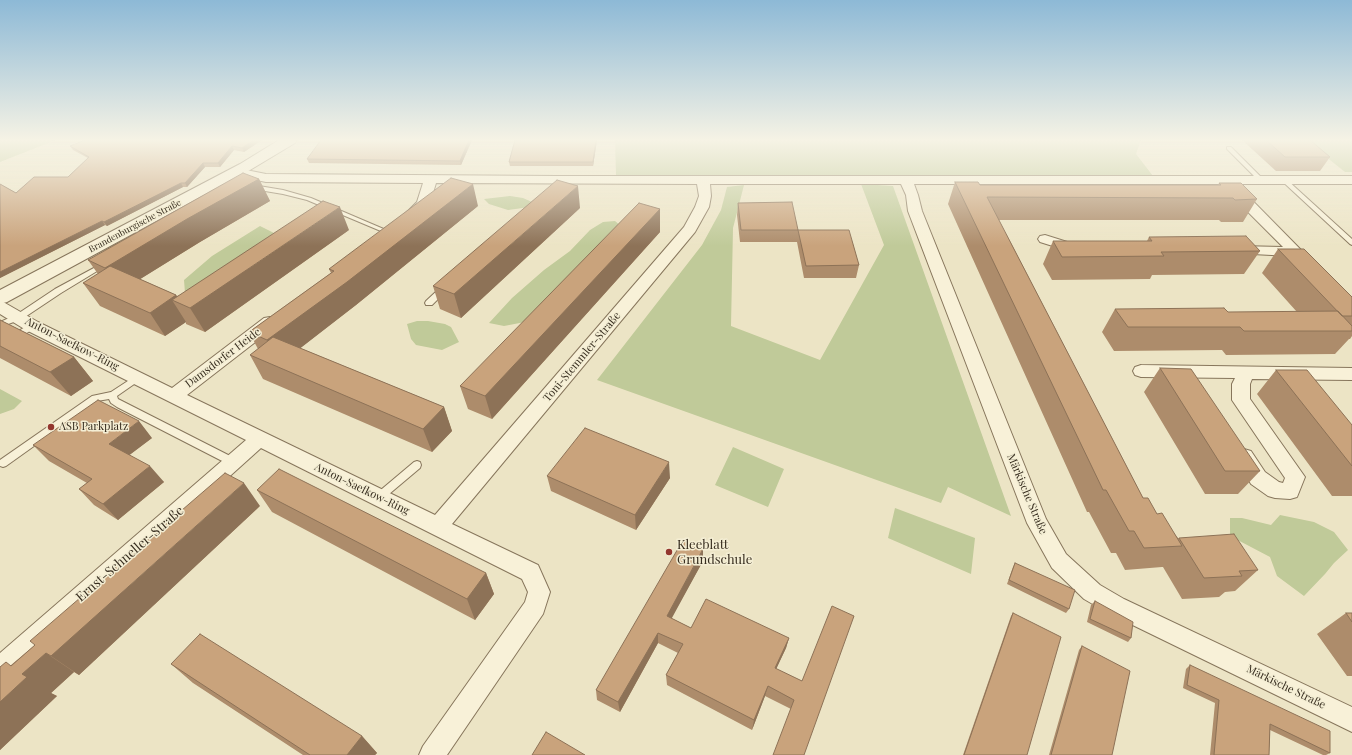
<!DOCTYPE html>
<html>
<head>
<meta charset="utf-8">
<style>
  body { margin:0 }
  canvas { display:block; background:#ece4c5 }
</style>
</head>
<body>
<canvas width="1352" height="755"></canvas>
<script>
const ctx = document.querySelector('canvas').getContext('2d');
ctx.lineJoin = 'round';
function paint(path, color) { ctx.fillStyle = color; ctx.fill(path, 'evenodd'); }
const shape = rows => new Path2D(rows.map(r => 'M' + r).join(''));
function stroke(path, color, width, dash) { ctx.strokeStyle = color; ctx.lineWidth = width; ctx.lineCap = dash ? 'butt' : 'round'; ctx.setLineDash(dash || []); ctx.stroke(path); }
function write(font, color, halo, rows, align = 'center') {
  ctx.font = font + ' "Playfair Display",serif'; ctx.lineWidth = 3; ctx.setLineDash([]); ctx.textBaseline = 'middle'; ctx.strokeStyle = halo; ctx.fillStyle = color; for (const [text, x, y, turn = 0] of rows) {
    ctx.save(); ctx.translate(x, y); ctx.rotate((+turn || 0) * Math.PI / 180); ctx.textAlign = isNaN(turn) ? turn : align; if (halo) ctx.strokeText(text, 0, 0); ctx.fillText(text, 0, 0); ctx.restore();
  }
}
const green = shape([
  [0,140,56,140,0,162],
  [615,140,1141,140,1136,154,1153,176,617,179,616,175],
  [1305,140,1352,140,1352,172,1345,172],
  [861,184,893,186,1011,516,948,487,941,503,597,380,702,245,721,210,727,187,744,185,733,228,731,326,820,360,884,245],
  [510,196,523,198,532,202,530,207,508,210,489,204,484,199],
  [615,221,621,226,525,322,504,326,489,323,512,298,544,270,570,251,590,230,603,222],
  [260,226,290,241,185,293,184,280,212,256],
  [417,321,428,321,445,324,451,327,459,342,442,350,416,345,411,339,407,324],
  [0,389,22,401,14,409,0,414],
  [733,447,784,469,768,507,715,485],
  [895,508,975,538,971,574,888,538],
  [1280,515,1314,522,1334,532,1348,550,1334,563,1325,574,1304,596,1277,576,1270,557,1230,536,1230,518,1242,518,1271,525]
]);
const service = shape([
  [1227,147,1231,147,1263,179,1263,181,1259,181,1227,149,1227,147],
  [1284,178,1286,179,1352,239,1352,245,1350,244,1282,181,1281,180,1284,178],
  [259,186,283,190,311,198,393,233,390,235,388,234,307,200,283,194,259,190,253,191,250,189,259,186],
  [105,262,107,263,107,265,61,293,22,319,0,327,0,322,16,315,55,289,105,262],
  [440,288,443,288,447,290,432,305,426,305,425,303,426,301,440,288],
  [32,323,35,324,36,326,35,328,0,349,0,342,32,323],
  [137,375,140,376,141,378,140,380,117,396,118,399,236,459,237,462,236,465,233,466,230,465,117,407,111,403,109,399,97,401,6,466,3,467,0,466,0,460,92,396,111,392,137,375],
  [417,461,420,462,421,465,420,468,382,500,379,501,376,500,374,497,376,494,414,462,417,461]
]);
const minor = shape([
  [236,168,266,174,557,176,1352,176,1352,184,914,184,918,195,922,211,1046,519,1066,554,1100,585,1124,599,1352,707,1352,732,1108,613,1084,599,1052,568,1027,523,908,211,906,195,901,184,710,184,711,196,709,207,695,232,452,524,538,565,550,592,543,614,447,755,419,755,423,746,525,602,528,592,522,579,261,448,8,676,0,680,0,653,246,440,26,330,0,314,0,302,5,303,38,322,172,388,264,318,270,317,276,318,278,322,276,326,187,395,435,515,684,227,695,207,699,196,697,184,436,183,430,203,417,217,412,218,407,217,405,214,417,202,423,183,266,182,232,175,230,172,232,169,236,168],
  [1236,188,1241,189,1304,253,1306,256,1304,259,1299,260,1294,259,1291,256,1233,253,1231,250,1233,247,1238,246,1283,247,1231,195,1230,192,1231,189,1236,188],
  [1045,235,1080,246,1082,249,1080,252,1075,253,1040,242,1038,239,1040,236,1045,235],
  [1141,365,1352,368,1352,380,1252,379,1250,384,1250,399,1305,477,1297,497,1290,499,1275,498,1268,496,1251,484,1235,456,1237,451,1244,449,1251,451,1265,472,1279,482,1283,483,1285,478,1232,400,1232,384,1235,378,1141,377,1135,375,1133,371,1135,367,1141,365]
]);
const tertiary = shape([
  [279,140,297,140,295,143,250,170,7,302,0,304,0,290,240,164,279,140]
]);
const wall = shape([
  [262,140,244,152,234,150,220,167,205,167,187,187,183,187,107,226,105,225,0,278,0,184,16,193,68,177,88,158,73,150,70,146],
  [472,140,461,165,309,163,307,159],
  [515,140,597,140,593,166,510,166,509,162],
  [1242,140,1310,140,1330,157,1320,171,1276,171],
  [259,179,270,201,200,242,140,279,176,295,177,296,349,230,205,332,186,324,186,322,165,336,100,306,83,283,98,274,88,260],
  [955,182,980,185,1218,185,1219,183,1257,199,1243,222,1221,222,1219,220,999,220,1143,498,1178,538,1179,538,1258,570,1235,591,1225,592,1219,597,1182,599,1163,567,1162,567,1125,570,1116,553,1111,553,1089,512,1087,512,948,204],
  [738,203,798,230,859,265,856,278,804,278,797,242,740,242,737,215],
  [478,206,356,305,300,348,444,407,452,431,432,452,263,379,250,355,258,349,249,332,331,273,329,269],
  [580,208,461,318,440,309,433,286],
  [660,209,660,232,492,419,468,409,460,386],
  [1149,237,1260,251,1244,274,1152,275,1150,279,1052,280,1043,264,1053,241,1147,241],
  [1278,249,1352,297,1352,336,1350,339,1349,339,1335,354,1226,355,1222,350,1114,351,1102,332,1115,309,1228,312,1297,312,1262,273],
  [0,320,74,357,93,381,71,396,0,358],
  [1160,368,1260,471,1238,494,1205,494,1144,392],
  [1276,370,1352,425,1352,496,1332,496,1257,394],
  [152,438,129,455,164,482,118,520,94,505,79,489,87,483,49,461,33,445],
  [547,476,670,478,636,530,551,491],
  [257,490,486,573,494,594,475,620,272,512],
  [260,506,79,675,74,672,51,693,57,696,0,750,0,667,11,665,35,645],
  [703,561,671,618,691,628,789,638,786,648,776,669,802,681,791,709,765,696,752,730,667,685,666,675,678,653,658,643,620,712,597,700,596,690],
  [1015,563,1069,609,1066,613,1007,584,1013,567],
  [1095,601,1131,638,1128,642,1087,622,1091,605],
  [1013,613,1027,755,963,755,1011,616],
  [1346,613,1352,613,1352,676,1347,676,1317,634],
  [1082,646,1112,755,1049,755,1079,650],
  [171,664,362,736,377,753,375,755,303,755,193,683],
  [1190,665,1330,753,1326,755,1323,755,1270,730,1269,755,1210,755,1215,703,1183,688,1186,669]
]);
const shadedWall = shape([
  [254,140,262,140,244,152,242,148],
  [469,140,472,140,461,165,460,161],
  [596,140,597,140,593,166,593,162],
  [232,146,234,150,220,167,218,163],
  [203,163,205,167,187,187,185,183],
  [259,179,270,201,200,242,121,291,105,268,187,219],
  [181,183,183,187,107,226,104,222],
  [473,184,478,206,356,305,280,364,267,340],
  [578,186,580,208,461,318,454,294],
  [340,207,349,230,205,332,190,308],
  [660,209,660,232,492,419,485,396],
  [102,221,105,225,0,278,0,272],
  [176,295,183,305,172,300,186,322,165,336,150,313],
  [74,357,93,381,71,396,50,372],
  [444,407,452,431,432,452,423,429],
  [139,421,152,438,123,460,109,444],
  [669,462,670,478,636,530,635,515],
  [150,466,164,482,118,520,103,504],
  [244,483,260,506,79,675,51,656],
  [703,549,703,561,667,627,667,616],
  [486,573,494,594,475,620,467,599],
  [658,633,658,643,620,712,618,702],
  [789,638,786,648,772,678,775,668],
  [46,653,74,672,51,693,57,696,0,750,0,702,22,674],
  [768,686,765,696,752,730,754,720],
  [362,736,377,753,375,755,347,755]
]);
const building = shape([
  [85,140,254,140,242,148,232,146,218,163,203,163,185,183,181,183,104,222,102,221,0,272,0,184,16,193,34,177,68,177,89,157,70,146,85,140],
  [321,140,469,140,460,161,307,159,321,140],
  [515,140,596,140,593,162,509,162,515,140],
  [1266,140,1310,140,1330,157,1285,157,1266,140],
  [243,173,259,179,187,219,105,268,88,260,243,173],
  [451,178,473,184,347,282,267,340,249,332,334,271,329,269,451,178],
  [557,180,578,186,454,294,433,286,557,180],
  [955,182,978,182,980,185,1221,185,1219,183,1241,183,1257,199,1235,200,1233,198,987,197,1143,498,1148,498,1157,514,1162,513,1182,546,1144,548,1134,531,1129,531,1106,490,1103,490,955,182],
  [323,201,340,207,190,308,172,300,323,201],
  [792,202,798,230,741,230,738,203,792,202],
  [639,203,660,209,485,396,460,386,639,203],
  [798,230,849,230,859,265,806,266,798,230],
  [1246,236,1260,251,1161,252,1164,256,1062,257,1053,241,1152,241,1149,237,1246,236],
  [1278,249,1304,249,1352,297,1352,316,1342,316,1278,249],
  [110,266,176,295,150,313,83,283,110,266],
  [1224,308,1228,312,1338,311,1352,326,1352,331,1244,331,1240,327,1128,327,1115,309,1224,308],
  [0,320,74,357,50,372,0,346,0,320],
  [273,337,444,407,423,429,250,355,273,337],
  [1160,368,1191,369,1260,471,1225,471,1160,368],
  [1276,370,1307,370,1352,425,1352,466,1276,370],
  [98,400,139,421,109,444,150,466,103,504,79,489,92,479,33,445,98,400],
  [585,428,669,462,635,515,547,476,585,428],
  [279,469,486,573,467,599,257,490,279,469],
  [225,473,244,483,51,656,46,653,22,674,27,677,0,702,0,667,6,662,11,666,35,645,30,641,225,473],
  [1234,534,1258,570,1239,571,1242,576,1204,578,1179,538,1234,534],
  [683,540,703,549,667,616,691,628,706,599,789,638,775,668,802,681,832,606,854,616,804,755,773,755,794,700,768,686,754,720,666,675,683,644,658,633,618,702,596,690,683,540],
  [1015,563,1075,590,1069,609,1009,580,1015,563],
  [1095,601,1133,622,1131,638,1090,619,1095,601],
  [1013,613,1061,637,1027,755,964,755,1013,613],
  [1346,613,1352,613,1352,622,1346,613],
  [200,634,362,736,347,755,310,755,171,664,200,634],
  [1082,646,1130,671,1112,755,1051,755,1082,646],
  [1190,665,1330,731,1330,753,1270,724,1269,755,1214,755,1219,700,1187,685,1190,665],
  [546,732,585,755,532,755,546,732]
]);
const markers = [
  [51,427,4,"#93362e"],
  [669,552,4,"#93362e"]
];
const farStreetnames = [
  ["Brandenburgische Straße",135,226,-28]
];
const streetNames = [
  ["Anton-Saefkow-Ring",72,344,27],
  ["Toni-Stemmler-Straße",582,357,-50],
  ["Damsdorfer Heide",223,358,-37],
  ["Anton-Saefkow-Ring",362,489,26],
  ["Märkische Straße",1027,494,67],
  ["Märkische Straße",1286,687,26]
];
const poiNames = [
  ["ASB Parkplatz",59,427]
];
const nearPoinames = [
  ["Kleeblatt",677,545],
  ["Grundschule",677,560]
];
const nearStreetnames = [
  ["Ernst-Schneller-Straße",130,554,-41]
];
paint(green, '#c0ca99');
stroke(service, '#87765c', 2);
stroke(minor, '#87765c', 2);
stroke(tertiary, '#87765c', 2);
paint(service, '#f8f1d8');
paint(minor, '#f8f1d8');
paint(tertiary, '#f8f1d8');
paint(wall, '#ad8c6b');
paint(shadedWall, '#8d7257');
paint(building, '#c9a37c');
stroke(building, '#8d7257', 1);
const sky = ctx.createLinearGradient(0, 0, 0, 246);
sky.addColorStop(0, '#8db9d6');
sky.addColorStop(0.57, '#f6f3e5');
sky.addColorStop(1, '#f6f3e500');
ctx.fillStyle = sky;
ctx.fillRect(0, 0, 1352, 246);
for (const [x, y, r, color] of markers) { const dot = new Path2D(); dot.arc(x, y, r, 0, 2 * Math.PI); ctx.fillStyle = color; ctx.fill(dot); stroke(dot, '#f4eed4', 1.5); }
write('9px', '#372d1f', '#f4eed4', farStreetnames);
write('11px', '#372d1f', '#f4eed4', streetNames);
write('11px', '#372d1f', '#f4eed4', poiNames, 'left');
write('13px', '#372d1f', '#f4eed4', nearPoinames, 'left');
write('13px', '#372d1f', '#f4eed4', nearStreetnames);
</script>
</body>
</html>
